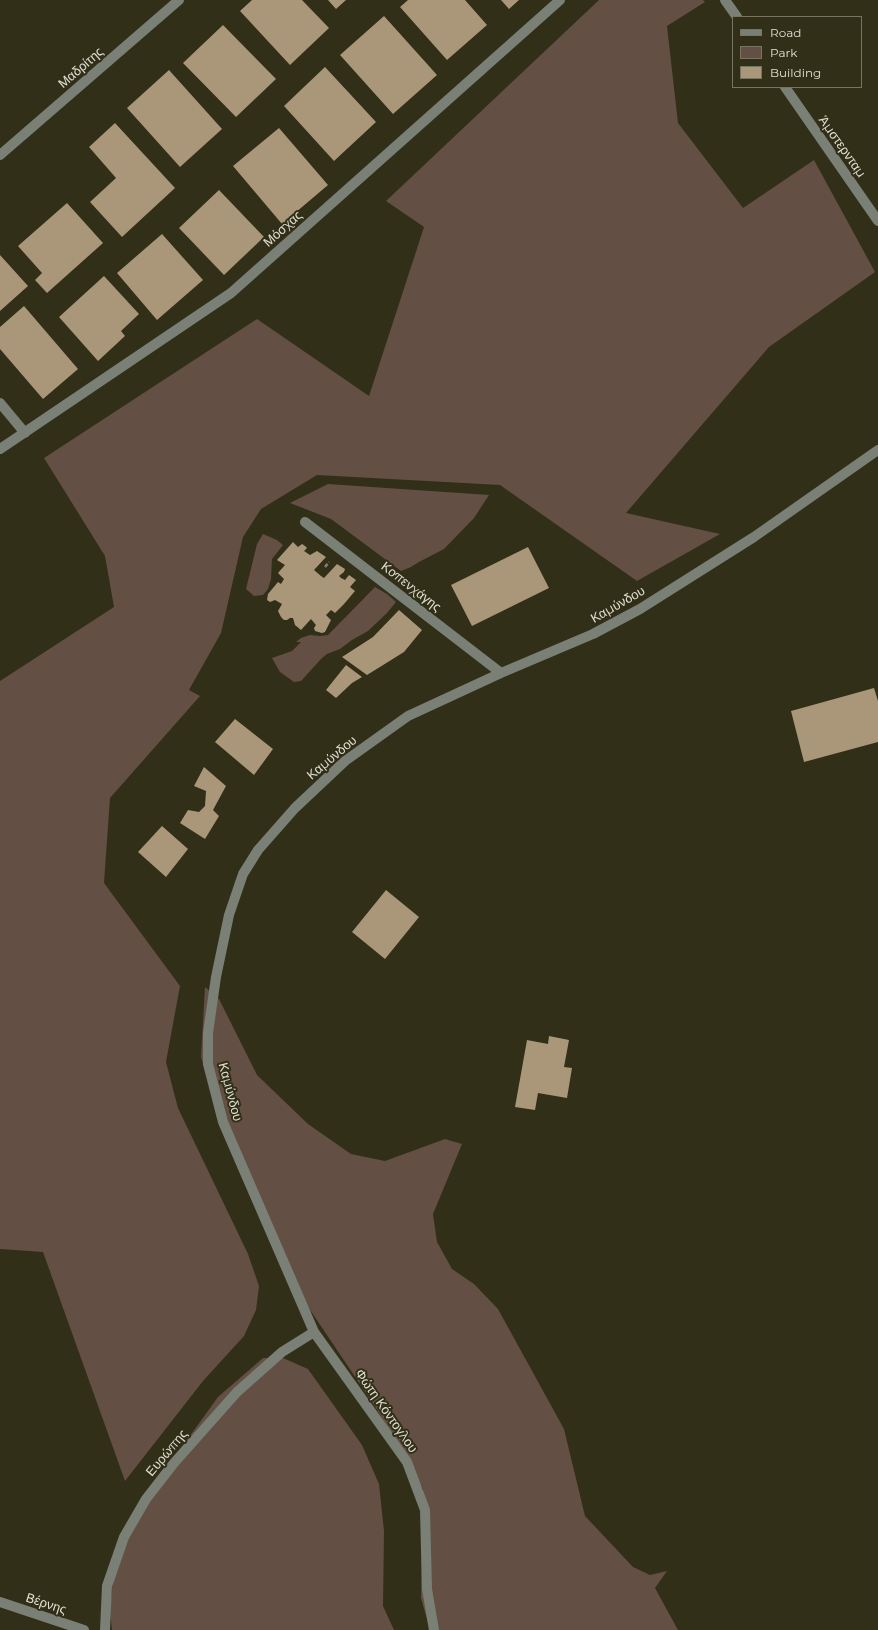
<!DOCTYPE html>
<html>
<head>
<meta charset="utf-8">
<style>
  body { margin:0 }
  #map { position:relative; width:878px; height:1630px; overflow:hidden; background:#312f18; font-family:Montserrat,sans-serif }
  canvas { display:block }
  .legend { position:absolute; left:732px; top:16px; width:130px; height:72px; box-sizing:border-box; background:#312f18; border:1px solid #777562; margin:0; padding:5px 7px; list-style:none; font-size:12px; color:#e0dfd1 }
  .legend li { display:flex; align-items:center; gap:8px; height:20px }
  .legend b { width:20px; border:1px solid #777562 }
</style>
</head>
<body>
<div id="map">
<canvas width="878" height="1630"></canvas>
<ul class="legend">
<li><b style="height:5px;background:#7a8076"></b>Road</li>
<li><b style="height:11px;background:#634f43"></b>Park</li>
<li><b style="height:11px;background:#aa977a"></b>Building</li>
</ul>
</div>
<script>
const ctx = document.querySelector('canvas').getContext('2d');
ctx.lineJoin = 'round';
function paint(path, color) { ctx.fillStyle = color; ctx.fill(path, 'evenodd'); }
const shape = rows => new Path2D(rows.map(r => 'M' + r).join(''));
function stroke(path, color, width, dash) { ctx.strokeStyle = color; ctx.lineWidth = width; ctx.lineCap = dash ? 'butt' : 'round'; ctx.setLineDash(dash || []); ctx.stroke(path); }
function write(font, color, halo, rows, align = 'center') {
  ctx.font = font + ' Montserrat,sans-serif'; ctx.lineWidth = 4; ctx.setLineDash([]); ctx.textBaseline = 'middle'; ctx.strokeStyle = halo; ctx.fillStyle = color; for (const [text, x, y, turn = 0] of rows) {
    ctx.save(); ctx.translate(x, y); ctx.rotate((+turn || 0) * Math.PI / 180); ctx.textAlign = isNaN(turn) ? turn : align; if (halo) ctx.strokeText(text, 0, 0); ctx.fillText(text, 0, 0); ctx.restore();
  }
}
const green = shape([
  [599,0,703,0,705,2,667,26,678,123,743,208,814,160,875,272,769,347,626,513,720,534,637,581,500,485,317,475,261,509,243,537,221,633,189,690,200,696,110,798,104,883,180,986,166,1062,178,1108,248,1254,259,1286,256,1310,244,1336,203,1381,125,1481,43,1252,0,1249,0,681,114,607,105,556,44,458,257,319,369,396,424,227,386,201],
  [328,484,489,495,474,518,444,549,419,562,411,567,401,571,331,519,290,503],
  [263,534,277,540,283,545,272,559,271,579,268,589,263,595,254,596,246,589,257,544],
  [375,587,387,594,396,602,387,613,368,631,352,640,340,649,327,654,321,659,301,681,294,682,280,672,272,658,292,651,301,642,296,642,301,638,310,635,320,636,328,635],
  [205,987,219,999,257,1075,308,1124,351,1154,385,1161,445,1139,462,1144,433,1214,437,1242,452,1269,474,1284,498,1309,564,1429,585,1516,633,1567,650,1575,667,1571,655,1588,678,1630,430,1630,421,1598,423,1489,376,1408,292,1283,224,1136,201,1057],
  [263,1358,283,1358,308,1369,362,1445,379,1484,384,1531,383,1606,394,1630,112,1630,110,1611,115,1556,137,1509,218,1397]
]);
const building = shape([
  [252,0,302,0,329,28,290,65,240,11],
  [328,0,346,0,336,9],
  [408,0,465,0,487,25,447,60,400,7],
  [501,0,519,0,509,9],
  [384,16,437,75,393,114,340,55],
  [223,25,276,79,236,117,183,63],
  [325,67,376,122,334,161,284,106],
  [169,70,222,129,180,167,127,108],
  [115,123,175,188,122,237,90,202,116,178,89,147],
  [279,128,328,185,282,224,233,166],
  [219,190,264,237,224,275,179,228],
  [67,203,103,243,47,293,35,280,42,273,18,246],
  [162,234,203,280,157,320,117,273],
  [0,255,28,286,0,311],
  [104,276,139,314,121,331,125,336,98,361,59,317],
  [24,306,78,369,43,399,0,349,0,327],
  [293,542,298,547,302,544,305,546,307,548,304,551,310,555,317,551,326,557,314,570,321,576,324,578,337,564,345,569,344,572,339,576,341,578,345,580,349,575,356,580,350,587,355,591,344,604,335,613,331,610,326,615,331,620,325,632,322,633,315,631,314,628,316,625,311,619,301,630,295,625,293,618,290,618,287,620,284,620,281,617,278,611,282,604,275,600,270,602,267,600,268,594,278,582,281,584,284,579,278,573,285,565,277,560],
  [528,547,549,588,472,626,451,585],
  [399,610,422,630,404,652,367,675,342,657,373,637],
  [346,665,362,677,352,683,336,698,326,690],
  [874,688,878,701,878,742,804,762,791,711],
  [235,719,273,749,254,775,215,742],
  [204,767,226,786,213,810,219,816,205,839,180,823,188,810,199,812,205,806,206,791,194,786],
  [162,826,188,849,166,877,138,852],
  [386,890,419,917,385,959,352,932],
  [549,1036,569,1040,564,1067,572,1068,567,1098,538,1093,535,1110,515,1107,527,1040,548,1044]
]);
const path = shape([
  [325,567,329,562]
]);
const minor = shape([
  [725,0,737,17],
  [785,87,878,221],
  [0,155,179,0],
  [0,403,25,433],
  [0,449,231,293,560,0],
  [305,522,501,673],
  [0,1602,84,1630],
  [105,1630,107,1586,124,1537,146,1499,174,1463,237,1392,282,1352,314,1332],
  [434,1630,427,1589,425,1510,407,1462,314,1332,223,1122,208,1064,208,1033,216,977,229,915,243,874,258,850,295,808,345,761,408,716,501,673,593,634,640,609,754,537,878,450]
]);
const streetNames = [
  ["Μαδρίτης",81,68,-41],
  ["Άμστερνταμ",842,147,55],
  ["Μόσχας",283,229,-42],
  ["Κοπενχάγης",411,587,38],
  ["Καμύνδου",618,605,-30],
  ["Καμύνδου",332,758,-40],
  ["Καμύνδου",230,1092,75],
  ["Φώτη Κόντογλου",386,1411,55],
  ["Ευρώπης",167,1453,-50],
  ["Βέρνης",46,1604,18]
];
paint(green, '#634f43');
paint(building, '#aa977a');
stroke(path, '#83826f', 2.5, [4, 2]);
stroke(minor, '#7a8076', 10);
write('13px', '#e0dfd1', '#312f18', streetNames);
</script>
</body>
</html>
